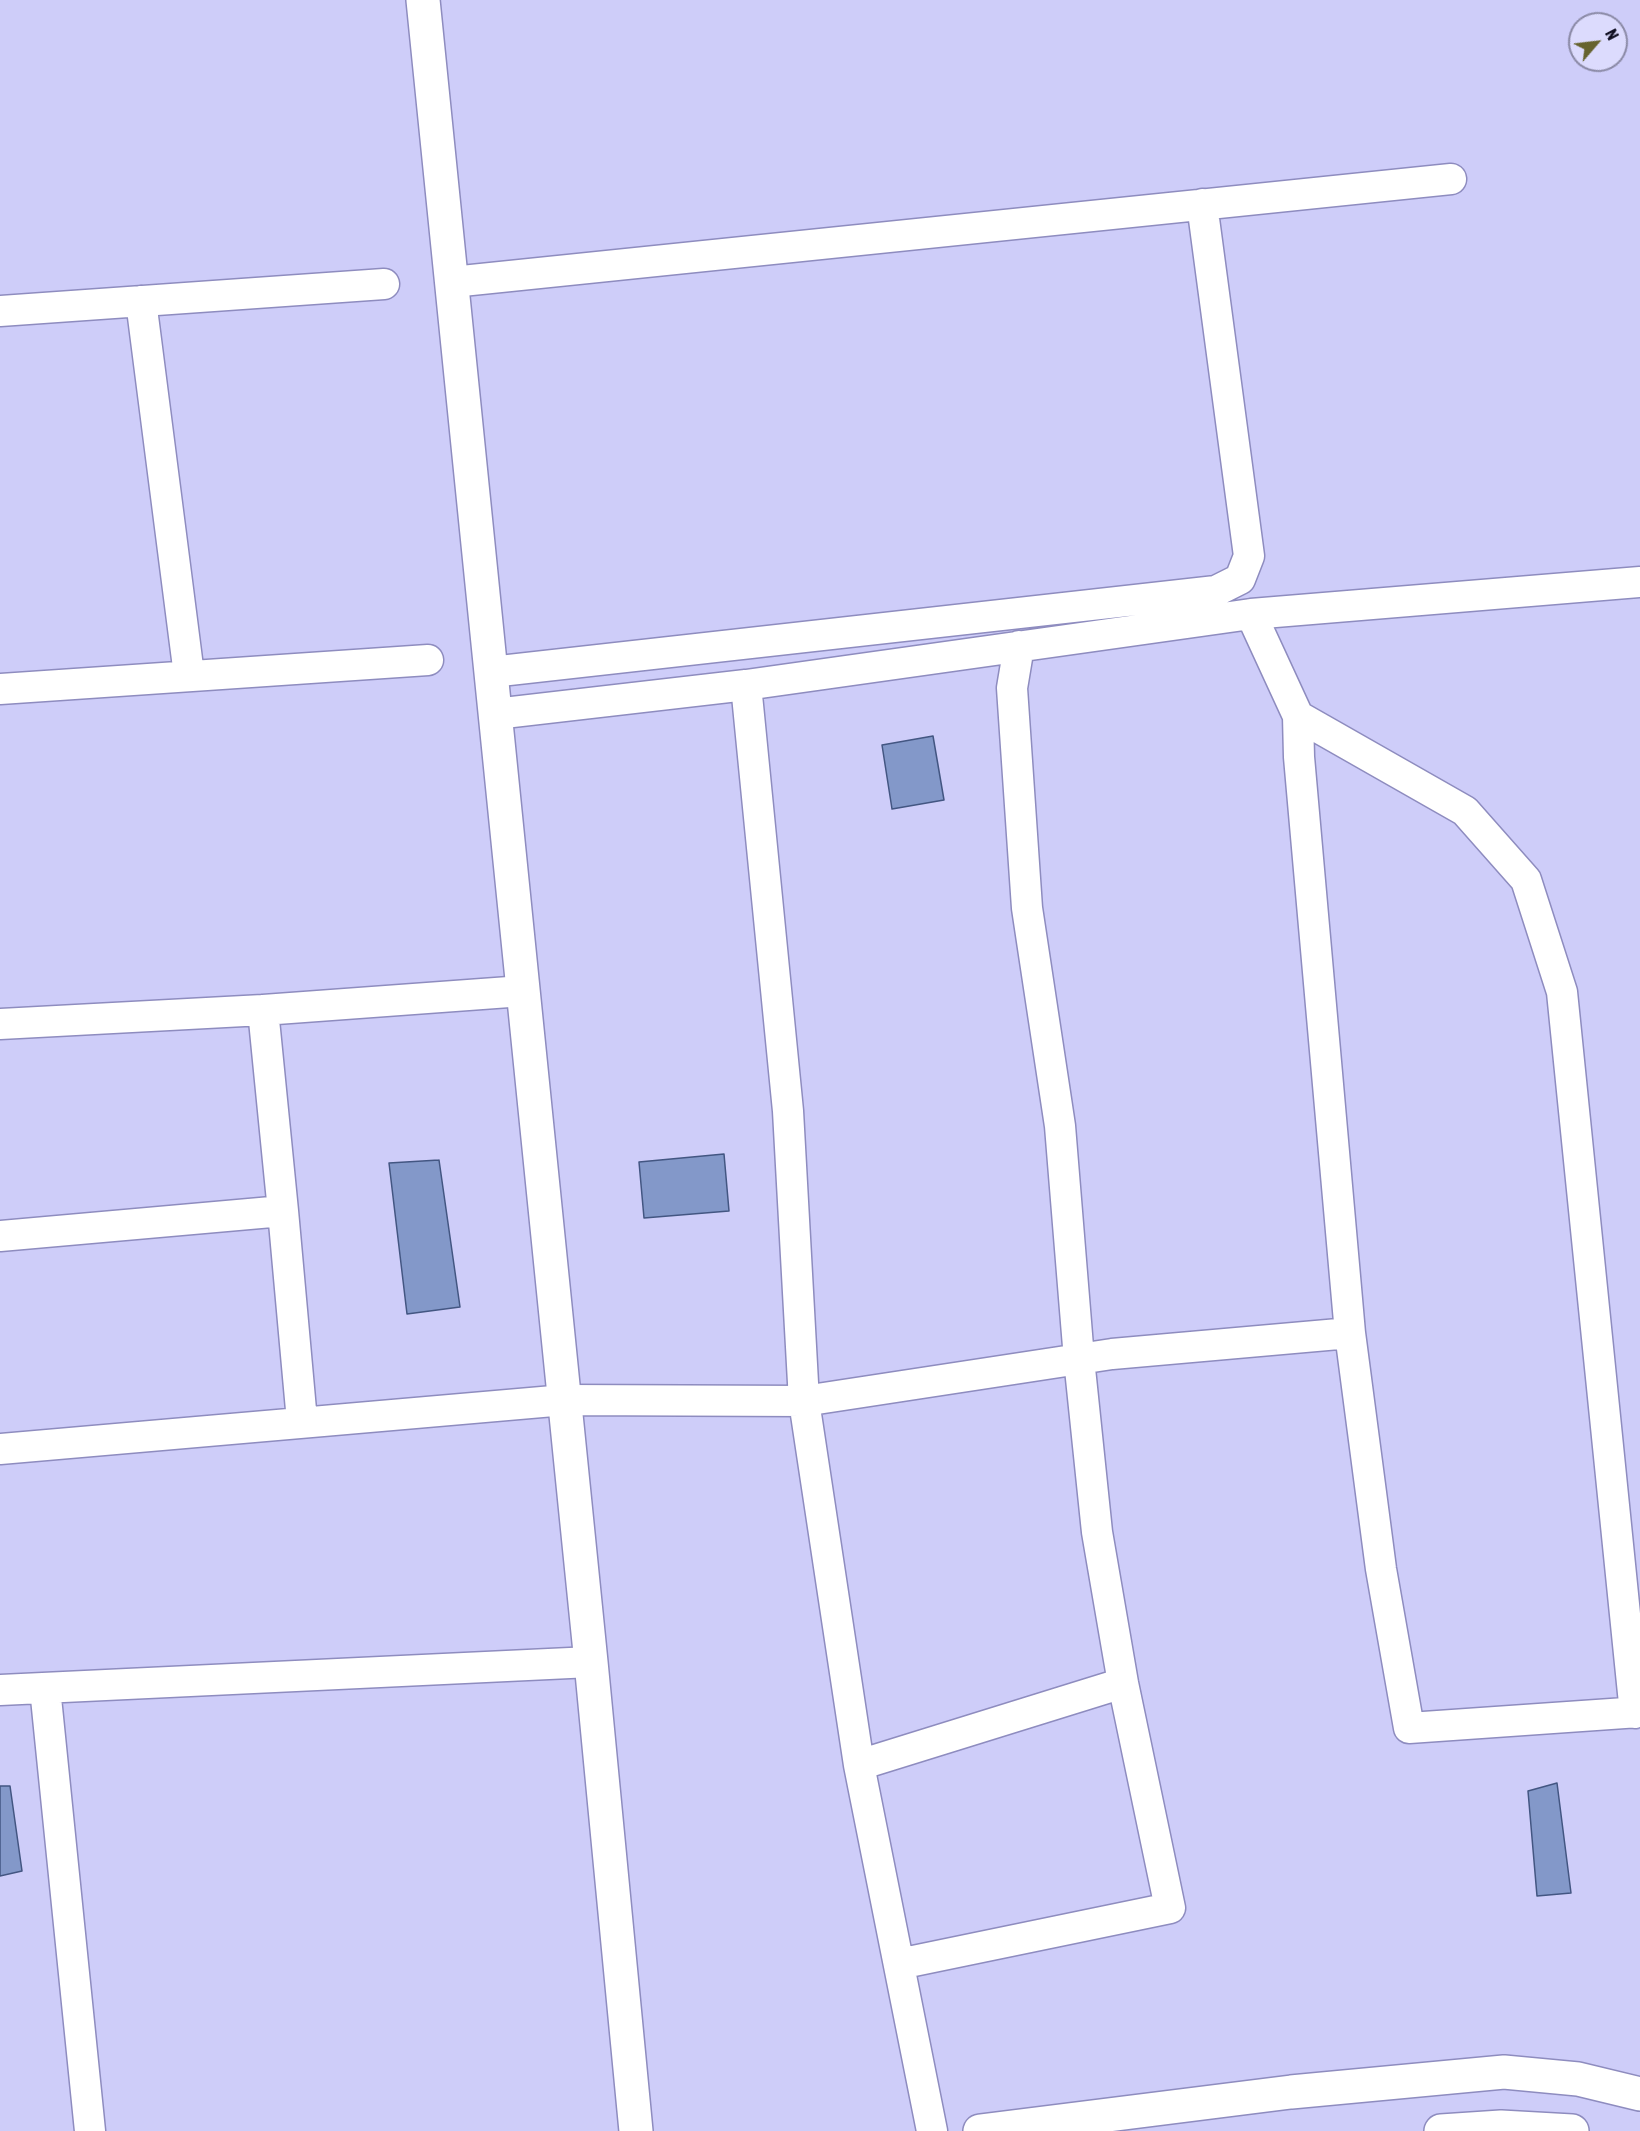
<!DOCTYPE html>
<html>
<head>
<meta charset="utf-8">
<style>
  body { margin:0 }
  #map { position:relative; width:1640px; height:2131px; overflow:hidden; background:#cecdf9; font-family:"Asap Condensed",sans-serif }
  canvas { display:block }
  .north { position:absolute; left:1568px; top:12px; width:60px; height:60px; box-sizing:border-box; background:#dcdbfd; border:2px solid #8a89a5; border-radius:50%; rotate:62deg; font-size:16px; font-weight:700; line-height:24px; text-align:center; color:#100e21 }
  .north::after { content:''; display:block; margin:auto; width:21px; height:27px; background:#66632f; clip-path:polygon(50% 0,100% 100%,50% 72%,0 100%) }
</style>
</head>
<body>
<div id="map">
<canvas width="1640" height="2131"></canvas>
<div class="north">N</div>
</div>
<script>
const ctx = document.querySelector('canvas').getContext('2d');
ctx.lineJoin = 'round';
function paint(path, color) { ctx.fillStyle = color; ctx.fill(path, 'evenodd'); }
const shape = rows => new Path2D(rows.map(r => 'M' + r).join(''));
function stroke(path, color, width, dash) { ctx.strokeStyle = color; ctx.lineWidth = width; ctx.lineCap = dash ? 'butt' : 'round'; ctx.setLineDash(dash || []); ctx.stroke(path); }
const building = shape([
  [933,736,944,800,892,809,882,745,933,736],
  [724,1154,729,1211,644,1218,639,1162,724,1154],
  [439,1160,460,1307,407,1314,389,1163,439,1160],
  [1557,1783,1571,1893,1537,1896,1528,1791,1557,1783],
  [0,1786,10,1786,22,1871,0,1876,0,1786]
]);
const street = shape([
  [452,282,1451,179],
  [141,301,189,675],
  [0,311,384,284],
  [1251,614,1298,716,1299,757,1350,1333],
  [491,672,1216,591,1240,579,1249,556,1202,204],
  [746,685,788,1111,804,1401,859,1765,932,2131],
  [0,689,428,660],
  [495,714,746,685,1251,614,1640,582],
  [1298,716,1465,811,1526,880,1562,992,1635,1713],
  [263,1010,283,1211,302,1421],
  [0,1024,263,1010,523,991],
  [0,1236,283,1211],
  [0,1449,565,1400,804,1401,1112,1354,1350,1333,1381,1569,1409,1728,1640,1712],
  [45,1688,90,2131],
  [0,1690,591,1662],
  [859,1765,1123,1683],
  [899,1964,1170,1908,1123,1683,1097,1532,1079,1359,1060,1126,1027,908,1012,688,1019,646]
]);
const secondary = shape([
  [423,0,591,1662,636,2131],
  [980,2131,1291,2092,1504,2072,1578,2079,1640,2094],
  [1441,2131,1501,2127,1572,2131]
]);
paint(building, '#8398c9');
stroke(building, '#435682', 1.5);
stroke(street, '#8e8cbf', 33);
stroke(secondary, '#8e8cbf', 36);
stroke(street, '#fff', 30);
stroke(secondary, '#fff', 33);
</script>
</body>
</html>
